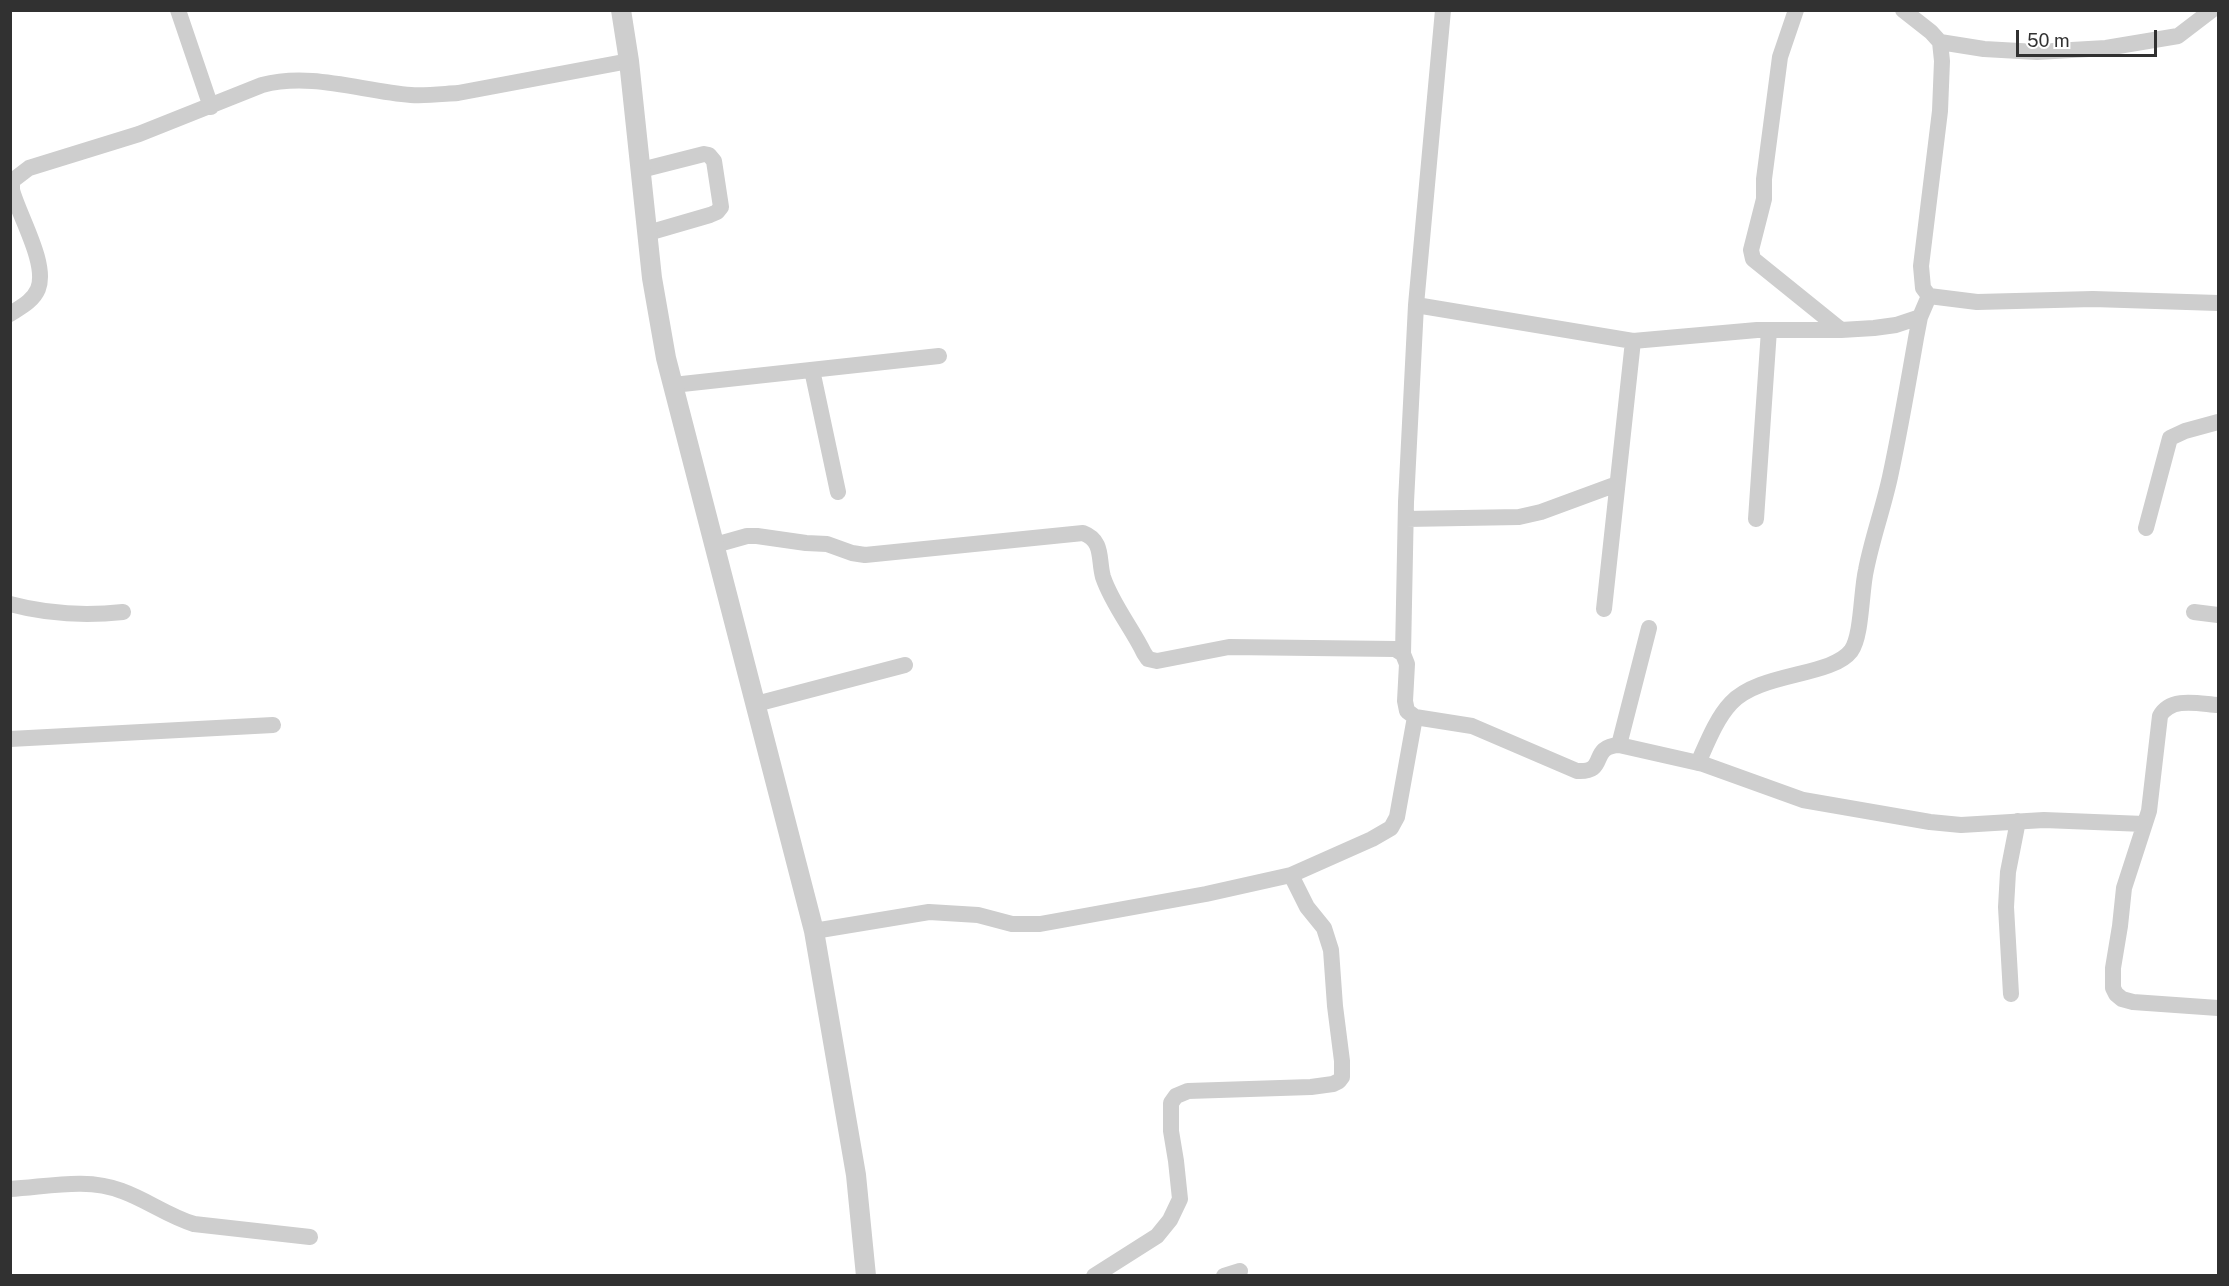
<!DOCTYPE html>
<html>
<head>
<meta charset="utf-8">
<style>
  body { margin:0 }
  #map { position:relative; width:2229px; height:1286px; overflow:hidden; background:#fff; font-family:"Public Sans",sans-serif }
  canvas { display:block }
  .frame { position:absolute; inset:0; border:12px solid #313131; pointer-events:none }
  .scale { position:absolute; left:2016px; top:30px; width:141px; height:27px; box-sizing:border-box; border:3px solid #313131; border-top:0; padding-left:8px; font-size:18px; line-height:21px; white-space:nowrap; color:#313131; -webkit-text-stroke:4px #fff; paint-order:stroke }
</style>
</head>
<body>
<div id="map">
<canvas width="2229" height="1286"></canvas>
<div class="frame"></div>
<div class="scale">50 m</div>
</div>
<script>
const ctx = document.querySelector('canvas').getContext('2d');
ctx.lineJoin = 'round';
function stroke(path, color, width, dash) {
  ctx.strokeStyle = color;
  ctx.lineWidth = width;
  ctx.lineCap = dash ? 'butt' : 'round';
  ctx.setLineDash(dash || []);
  ctx.stroke(path);
}
const minor = new Path2D(`
  M178 10 211 107
  M1796 10 1780 57 1764 179V199L1751 250 1753 259 1841 330
  M1903 10 1931 32 1940 42 1942 61 1940 111 1921 266 1923 288 1929 296 1977 302 2093 299 2218 303
  M1940 42 1984 49 2037 52 2106 48 2178 36 2212 10
  M641 170 704 154 709 155 714 161 721 207 717 212 710 215 648 233
  M1416 305 1633 341 1757 330H1841L1874 328 1896 325 1920 317
  M10 314C21 307 33 301 38 289 48 264 19 216 12 190V181L29 168 139 134 262 85C311 72 361 91 411 95 426 96 442 94 458 93L629 61
  M812 370 838 492
  M673 385 939 356
  M1406 519 1519 517 1541 512 1617 484
  M1756 519 1769 330
  M2146 528 2170 438 2185 431 2218 422
  M715 545 747 536H757L806 543 827 544 852 553 865 555 1083 533C1104 541 1098 559 1103 577 1112 604 1132 628 1144 653L1148 659 1157 661 1229 647 1395 649 1403 654 1407 664 1405 701 1407 711 1415 717 1472 726 1577 771C1609 773 1588 747 1619 745L1703 764 1803 800 1930 822 1961 825 2044 820 2144 824
  M10 604C47 614 85 616 123 612
  M1604 609 1633 341
  M2194 612 2218 615
  M1403 654 1406 502 1416 305 1443 10
  M756 704 905 665
  M2218 705C2200 704 2171 696 2160 716L2149 811 2124 888 2120 926 2113 968V988L2116 994 2122 999 2133 1002 2218 1008
  M10 739 273 725
  M1619 745 1649 628
  M1698 763C1707 743 1716 719 1731 703 1760 672 1831 677 1851 651 1862 636 1861 591 1866 570 1872 539 1883 509 1890 477 1900 431 1908 384 1916 338L1920 317 1929 296
  M814 931 929 912 978 915 1012 924H1040L1206 894 1291 875 1372 839 1391 828 1397 817 1415 717
  M2011 994 2006 907 2008 872 2018 821
  M10 1189C47 1187 87 1177 122 1191 147 1200 168 1216 194 1224L310 1237
  M1094 1276 1157 1236 1170 1220 1180 1199 1176 1161 1171 1131V1103L1176 1096 1188 1091 1311 1087 1333 1084 1339 1081 1342 1077V1061L1335 1006 1331 950 1324 928 1307 907 1291 875
  M1224 1276 1240 1271`);
const tertiary = new Path2D(`
  M621 10 629 61 652 278 666 358 814 931 856 1175 866 1276`);
stroke(minor, '#cecece', 16);
stroke(tertiary, '#cecece', 20);
</script>
</body>
</html>
